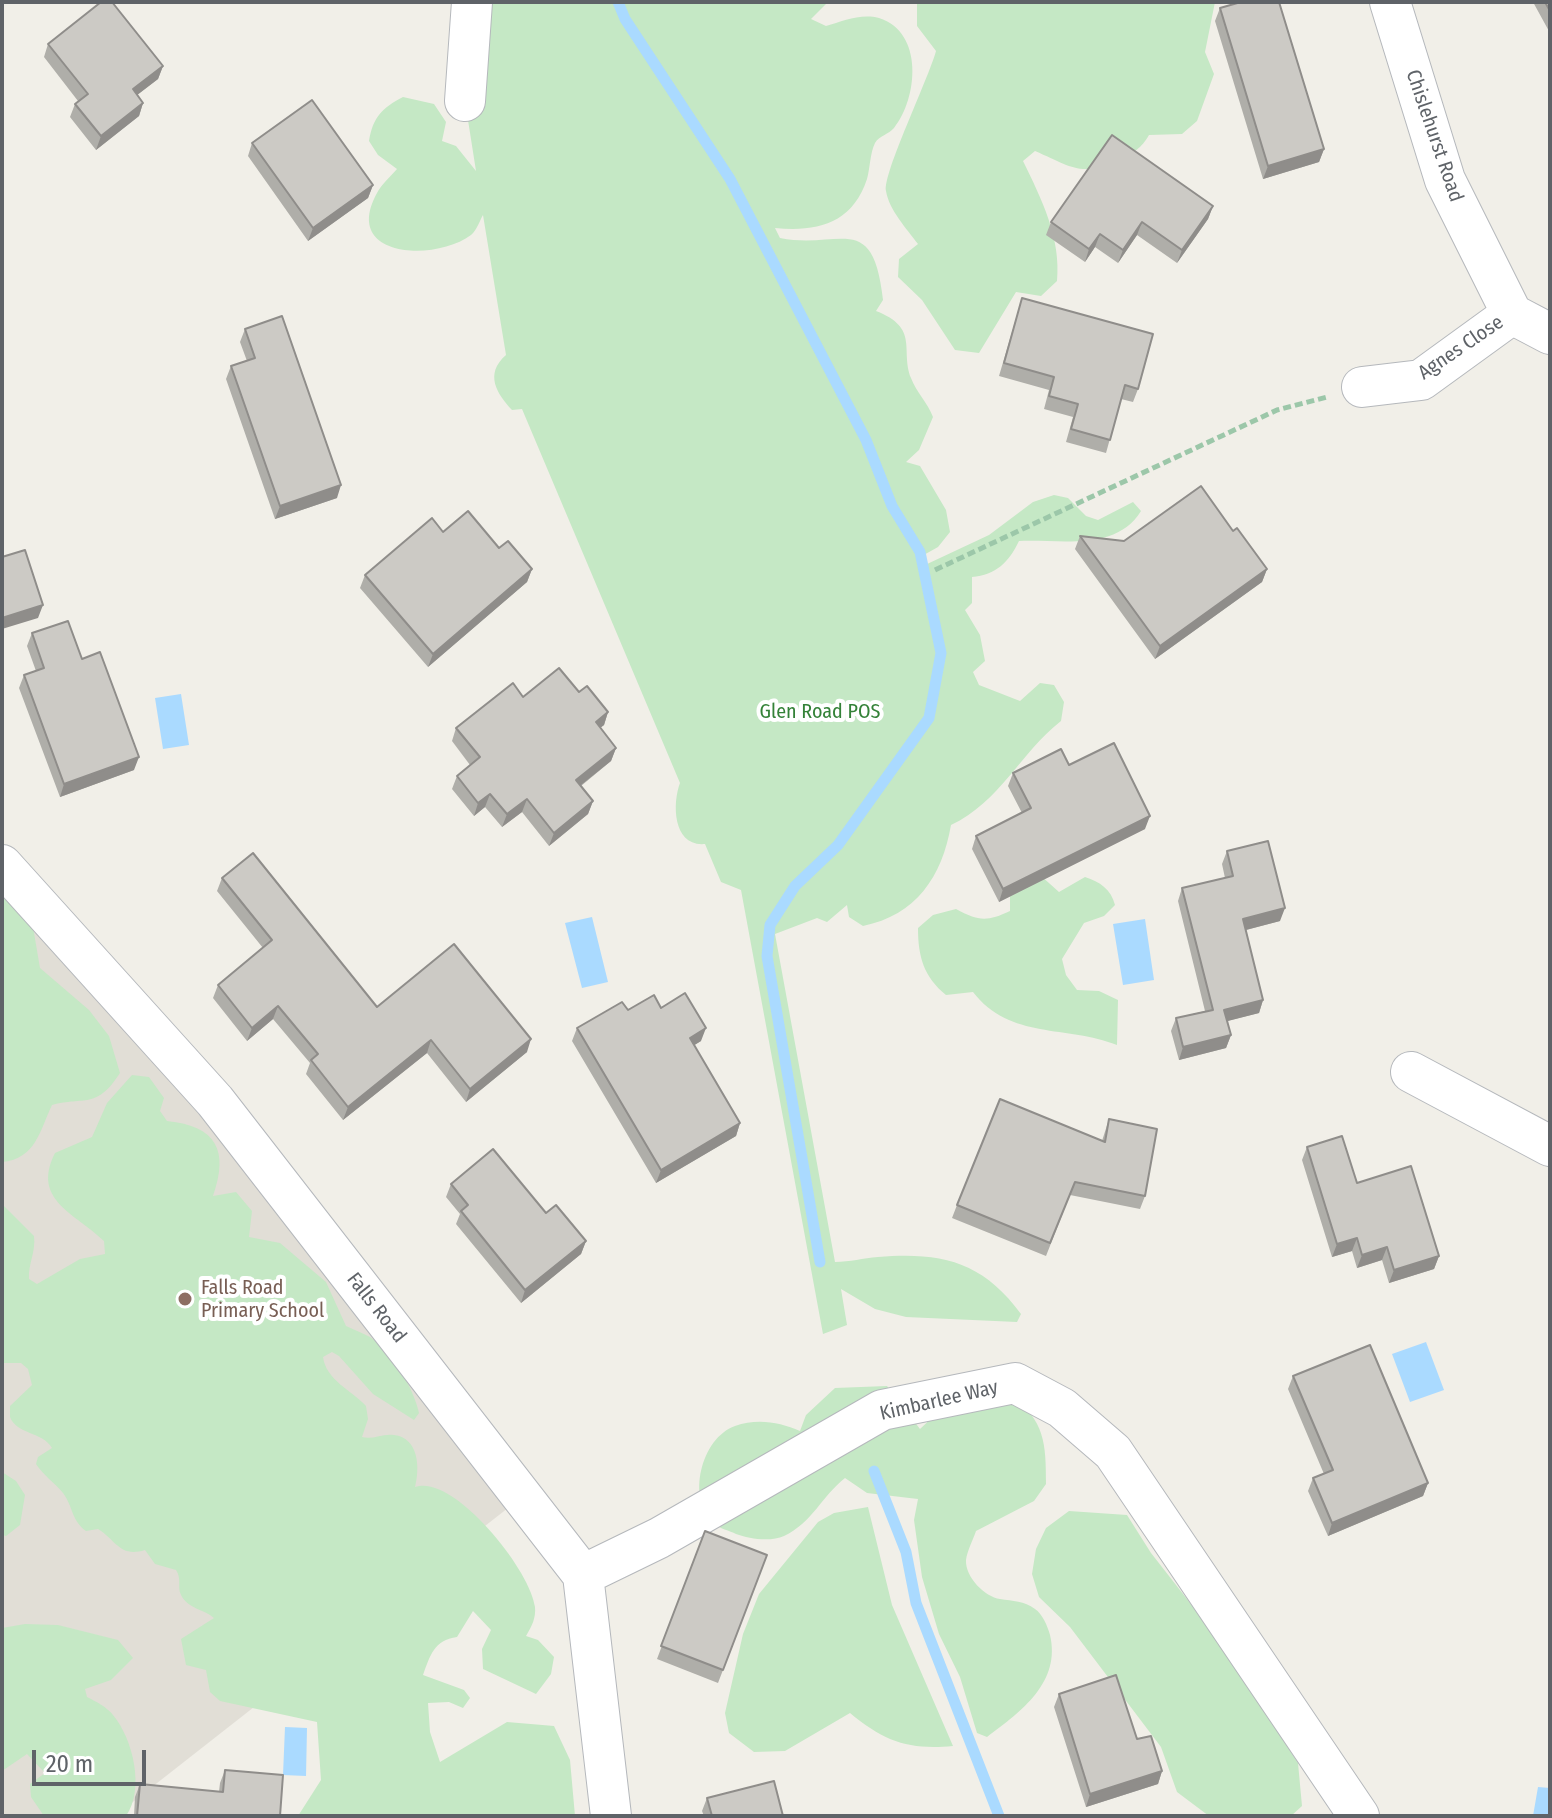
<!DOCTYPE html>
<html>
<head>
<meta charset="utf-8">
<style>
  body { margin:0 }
  #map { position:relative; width:1552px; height:1818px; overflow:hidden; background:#f1efe8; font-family:"Fira Sans Condensed",sans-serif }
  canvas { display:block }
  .frame { position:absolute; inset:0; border:4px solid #5f6368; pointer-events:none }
  .scale { position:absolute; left:32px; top:1750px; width:114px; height:36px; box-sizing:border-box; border:4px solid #5f6368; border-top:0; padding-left:10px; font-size:24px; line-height:28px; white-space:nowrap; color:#5f6368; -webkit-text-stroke:6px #fff; paint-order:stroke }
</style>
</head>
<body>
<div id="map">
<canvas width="1552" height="1818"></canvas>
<div class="frame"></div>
<div class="scale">20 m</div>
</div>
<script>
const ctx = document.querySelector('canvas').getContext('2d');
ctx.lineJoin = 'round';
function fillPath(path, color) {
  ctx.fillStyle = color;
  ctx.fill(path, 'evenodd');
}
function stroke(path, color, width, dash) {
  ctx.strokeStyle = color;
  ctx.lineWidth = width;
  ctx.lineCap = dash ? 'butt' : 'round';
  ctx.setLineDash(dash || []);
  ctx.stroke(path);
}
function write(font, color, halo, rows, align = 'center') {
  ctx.font = font + ' "Fira Sans Condensed",sans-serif';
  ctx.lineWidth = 8;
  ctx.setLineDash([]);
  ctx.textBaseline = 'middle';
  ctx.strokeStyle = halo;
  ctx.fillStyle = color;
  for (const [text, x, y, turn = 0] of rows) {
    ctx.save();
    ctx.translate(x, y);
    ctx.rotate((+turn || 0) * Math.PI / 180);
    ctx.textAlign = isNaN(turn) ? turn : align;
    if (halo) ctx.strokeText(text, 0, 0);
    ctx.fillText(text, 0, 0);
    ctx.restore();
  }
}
const education = new Path2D(`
  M2 865 522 1497 115 1816H2Z`);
const green = new Path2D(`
  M458 2H828L811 19 826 26C843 21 861 13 879 18 924 32 918 98 894 128 889 134 879 136 875 143 870 153 870 168 867 179 852 224 817 232 775 228L780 238C840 250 873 209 883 300L876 311C920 328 900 350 911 378 916 392 928 403 933 417L919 450 906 462 920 466 946 510 950 532 938 547 922 556 925 565 989 535 1033 502 1054 495 1068 498 1086 516 1098 520 1133 502 1141 511C1116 552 1060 539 1019 541 1009 562 996 575 972 577V603L965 610 980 635 985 661 973 672 979 685 1020 701 1040 683 1054 685 1064 702 1061 721C1020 753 1000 802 951 825 942 877 916 915 863 926L849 917 847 905 827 922 817 918 775 934 835 1262C850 1262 863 1258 878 1257 941 1252 982 1261 1021 1314L1017 1322 906 1317 875 1309 841 1289 847 1325 823 1334 741 890 721 882 705 844C673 847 672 804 680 783L522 409 512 410C497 394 484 374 506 355L483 215C480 220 477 230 471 235 435 262 341 258 377 193 381 185 390 177 397 169L378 155 369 141C373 117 382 108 403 97L434 104 446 122 442 141 456 146 476 171 465 101Z
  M917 2H1215L1205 52 1214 74 1197 121 1182 134 1149 135C1141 149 1134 152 1120 159 1081 178 1072 167 1035 151L1023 161C1042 200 1061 238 1057 281L1041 296 1016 292 979 353 955 350 922 300 898 277 899 259 918 244C907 229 889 210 886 191 883 173 928 80 936 51L917 26Z
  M1040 875 1059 892 1085 877C1100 882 1111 889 1115 905L1104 916 1084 923 1062 959 1066 975 1077 990 1099 991 1118 1000 1117 1045C1067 1025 1010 1040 973 992L946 995C924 977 918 957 918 928L933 915 956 909C978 921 987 922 1010 911V895Z
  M2 889 32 921 40 968 89 1010 109 1036 120 1073C96 1110 85 1096 52 1105 40 1130 36 1159 2 1162Z
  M132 1075 149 1077 164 1098 160 1111 167 1121C217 1126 229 1151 213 1196L236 1192 252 1211 249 1237 280 1243 326 1282 346 1326C354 1330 363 1333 370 1337 392 1351 414 1389 419 1413L414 1420 373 1394 339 1356 332 1352 323 1357C326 1380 351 1390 366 1406L368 1419 362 1437C373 1440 383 1433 394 1435 419 1438 420 1468 415 1487 453 1473 531 1570 535 1607 536 1618 532 1626 526 1636L538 1640 554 1657 551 1674 536 1694 483 1669 482 1649 491 1630 473 1611 457 1637C434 1640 430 1656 423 1675L464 1690 470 1698 463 1708 449 1702 428 1703 430 1732 440 1762 507 1722 554 1726 570 1760 575 1816H298L321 1780 317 1722 220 1701 210 1692 206 1670 186 1665 181 1639 214 1618C204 1609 188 1609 181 1595 177 1587 182 1579 176 1570L155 1564 145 1550C120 1558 116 1540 98 1529L86 1531C71 1520 73 1506 63 1493 54 1482 44 1476 36 1464L38 1457 52 1448C42 1431 17 1435 10 1417V1406L32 1385 28 1369 21 1363H2V1204L34 1236C36 1252 28 1264 29 1279L37 1284 80 1259 105 1254 104 1241C75 1213 31 1200 55 1153L92 1137 107 1103Z
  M887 1386 920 1429 936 1414 1011 1395C1045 1421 1046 1443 1046 1484L1034 1501 976 1531C973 1540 967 1551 966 1560 965 1577 985 1597 1000 1599 1013 1601 1024 1601 1035 1609 1042 1613 1048 1627 1050 1635 1061 1682 1022 1711 987 1737L977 1733 960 1677 939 1634 922 1577 914 1520 918 1499 867 1493 845 1478C822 1496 812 1523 784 1536 771 1542 749 1539 736 1534 730 1531 719 1528 714 1524 686 1499 701 1438 735 1426 757 1418 780 1422 800 1431L806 1415 835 1388Z
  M2 1472 16 1481 25 1495 20 1525 6 1536 2 1535Z
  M868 1507 892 1605 953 1746C909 1750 885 1742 850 1713L785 1751 754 1752 729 1733 725 1713 743 1634 759 1594 818 1522 834 1513Z
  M1069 1511 1127 1515 1151 1553 1219 1640 1298 1763 1302 1806 1291 1816H1209L1177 1792 1161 1747 1070 1627 1039 1597 1032 1574 1036 1549 1046 1528Z
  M25 1624 58 1625 118 1640 133 1658 111 1680 85 1689 87 1697C95 1701 107 1707 113 1715 133 1739 145 1789 126 1816H44L31 1797 30 1784 45 1773 27 1754 2 1771V1628Z`);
const water = new Path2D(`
  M181 694 189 745 163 749 155 698Z
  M592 917 608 982 582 988 565 923Z
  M1145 919 1154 980 1123 985 1113 924Z
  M1426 1342 1444 1390 1410 1402 1392 1354Z
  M285 1727 307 1728 306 1776 283 1775Z
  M1538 1787 1550 1788V1816H1533Z`);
const stream = new Path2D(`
  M618 2 625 19 730 179 866 440 892 506 920 552 941 653 929 718 838 845 795 886 770 925 767 956 820 1262
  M874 1471 906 1552 916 1603 999 1816`);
const path = new Path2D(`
  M935 570 1277 410 1327 397`);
const minor = new Path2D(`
  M1390 2 1445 180 1512 314 1550 334
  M465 101 472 2
  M1362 387 1421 380 1512 314
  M2 865 215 1101 583 1575 611 1816
  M1411 1072 1550 1146
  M583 1575 659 1538 882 1410 1015 1383 1062 1408 1113 1452 1359 1816`);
const wall = new Path2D(`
  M1533 2H1550V33Z
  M1220 8 1324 149 1319 162 1263 179 1215 21Z
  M48 44 163 66 158 79 137 95 143 103 139 116 96 150 70 117 75 104 78 101 44 57Z
  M252 143 373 185 368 198 308 241 248 156Z
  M1213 206 1208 219 1177 263 1137 235 1118 263 1095 247 1085 262 1046 235 1051 222Z
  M1022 298 1138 389 1133 402 1121 399 1106 453 1066 442 1073 417 1044 409 1049 390 999 376Z
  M245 329 337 498 275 519 226 379 231 366 247 361 240 342Z
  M1233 531 1267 569 1262 582 1155 659 1075 549 1080 536 1124 541Z
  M443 532 499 548 532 569 527 582 428 667 360 588 365 575Z
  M32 633 82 659 134 770 60 797 19 688 24 675 36 671 27 646Z
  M579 692 608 712 604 725 600 728 616 748 611 761 581 786 593 801 588 814 549 846 522 812 502 827 485 807 474 816 452 789 457 776 470 765 452 741 456 728 523 697Z
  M1069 765 1145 829 999 902 972 849 976 836 1022 813 1008 786 1013 773Z
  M1227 851 1280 921 1246 930 1263 1000 1259 1013 1227 1021 1231 1035 1226 1048 1179 1060 1171 1031 1176 1018 1205 1011 1178 901 1182 888 1225 878 1222 864Z
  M222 878 377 1007 527 1052 466 1102 427 1053 343 1120 306 1074 310 1063 273 1019 247 1041 213 998 218 985 263 948 217 891Z
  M661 1008 701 1041 694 1045 740 1123 736 1136 656 1183 572 1041 577 1028Z
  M1109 1119 1145 1196 1140 1209 1070 1195 1046 1256 952 1218 957 1205 1102 1141Z
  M1307 1147 1357 1183 1439 1256 1434 1269 1389 1283 1382 1260 1357 1268 1352 1251 1332 1257 1302 1160Z
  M451 1184 546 1213 586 1241 581 1254 521 1303 456 1224 460 1214 446 1197Z
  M1293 1376 1428 1483 1423 1496 1328 1536 1308 1491 1313 1478 1324 1474 1288 1389Z
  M705 1531 767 1555 718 1683 657 1659Z
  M1059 1694 1137 1739 1162 1771 1158 1784 1086 1807 1054 1707Z
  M225 1770 280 1816H134L135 1797 140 1784 219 1792 220 1783Z
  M707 1798 783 1816H704L702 1811Z`);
const shadedWall = new Path2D(`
  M163 66 158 79 128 102 133 89Z
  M143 103 139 116 96 150 101 136Z
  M1324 149 1319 162 1263 179 1268 166Z
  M373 185 368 198 308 241 313 228Z
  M1213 206 1208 219 1177 263 1182 250Z
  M1142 222 1137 235 1118 263 1123 250Z
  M1100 234 1095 247 1085 262 1089 249Z
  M341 485 337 498 275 519 280 506Z
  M532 569 527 582 428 667 433 654Z
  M1267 569 1262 582 1155 659 1160 646Z
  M43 605 38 618 2 629V618Z
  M608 712 604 725 591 735 596 722Z
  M616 748 611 761 571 793 576 780Z
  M139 757 134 770 60 797 64 784Z
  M490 794 485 807 474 816 478 803Z
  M527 799 522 812 502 827 507 814Z
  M593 801 588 814 549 846 554 833Z
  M1150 816 1145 829 999 902 1003 889Z
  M1285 908 1280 921 1238 932 1243 919Z
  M1263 1000 1259 1013 1220 1023 1224 1010Z
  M278 1006 273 1019 247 1041 252 1028Z
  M706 1028 701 1041 685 1051 690 1038Z
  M1231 1035 1226 1048 1179 1060 1183 1047Z
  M531 1039 527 1052 466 1102 470 1089Z
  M431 1040 427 1053 343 1120 348 1107Z
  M740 1123 736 1136 656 1183 661 1170Z
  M1357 1238 1352 1251 1332 1257 1337 1244Z
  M586 1241 581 1254 521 1303 525 1290Z
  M1387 1247 1382 1260 1357 1268 1362 1255Z
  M1439 1256 1434 1269 1389 1283 1394 1270Z
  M1428 1483 1423 1496 1328 1536 1332 1523Z
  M1162 1771 1158 1784 1086 1807 1090 1794Z`);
const building = new Path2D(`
  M101 2H112L163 66 133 89 143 103 101 136 75 104 88 94 48 44Z
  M1241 2H1279L1324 149 1268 166 1220 8Z
  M1545 2H1550V11Z
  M312 100 373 185 313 228 252 143Z
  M1112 135 1213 206 1182 250 1142 222 1123 250 1100 234 1089 249 1051 222Z
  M1022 298 1153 334 1138 389 1125 385 1110 440 1071 429 1078 404 1049 396 1054 377 1004 363Z
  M282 316 341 485 280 506 231 366 255 358 245 329Z
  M1201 486 1233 531 1237 528 1267 569 1160 646 1080 536 1124 541Z
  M468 511 499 548 508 541 532 569 433 654 365 575 432 518 443 532Z
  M25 550 43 605 2 618V557Z
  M68 621 82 659 100 652 139 757 64 784 24 675 44 668 32 633Z
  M559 668 579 692 587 686 608 712 596 722 616 748 576 780 593 801 554 833 527 799 507 814 490 794 478 803 457 776 480 757 456 728 513 683 523 697Z
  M1114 743 1150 816 1003 889 976 836 1031 808 1013 773 1061 749 1069 765Z
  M1268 841 1285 908 1243 919 1263 1000 1224 1010 1231 1035 1183 1047 1176 1018 1213 1010 1182 888 1233 876 1227 851Z
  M253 853 377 1007 454 944 531 1039 470 1089 431 1040 348 1107 311 1060 318 1054 278 1006 252 1028 218 985 272 940 222 878Z
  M685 993 706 1028 690 1038 740 1123 661 1170 577 1028 622 1002 628 1010 654 995 661 1008Z
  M1000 1099 1105 1142 1109 1119 1157 1129 1145 1196 1075 1182 1050 1243 957 1205Z
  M1342 1136 1357 1183 1411 1166 1439 1256 1394 1270 1387 1247 1362 1255 1357 1238 1337 1244 1307 1147Z
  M493 1149 546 1213 556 1205 586 1241 525 1290 461 1211 468 1205 451 1184Z
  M1370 1345 1428 1483 1332 1523 1313 1478 1333 1470 1293 1376Z
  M705 1531 767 1555 723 1670 661 1646Z
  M1116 1675 1137 1739 1151 1736 1162 1771 1090 1794 1059 1694Z
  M225 1770 283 1775 280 1816H137L140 1784 223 1792Z
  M774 1781 783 1816H712L707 1798Z`);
const markers = [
  [185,1299,8,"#8d6e63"]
];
const streetNames = [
  ["Chislehurst Road",1434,136,71],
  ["Agnes Close",1461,348,-34],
  ["Falls Road",376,1308,52],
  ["Kimbarlee Way",939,1401,-13]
];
const parkNames = [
  ["Glen Road POS",820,712]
];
const educationNames = [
  ["Falls Road",201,1288],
  ["Primary School",201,1311]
];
fillPath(education, '#e1ded6');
fillPath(green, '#c5e8c5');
fillPath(water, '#aadaff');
stroke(stream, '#aadaff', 11);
stroke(minor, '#b5b8bc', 42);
stroke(path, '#9cc7a9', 5, [8, 4]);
stroke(minor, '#fff', 40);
fillPath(wall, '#afaea9');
fillPath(shadedWall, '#8f8d8a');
fillPath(building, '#cccac5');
stroke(building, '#8f8d8a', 2);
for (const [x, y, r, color] of markers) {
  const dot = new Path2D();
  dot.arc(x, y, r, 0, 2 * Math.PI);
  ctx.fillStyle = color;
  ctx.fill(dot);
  stroke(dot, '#fff', 3);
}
write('20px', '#5f6368', '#fff', streetNames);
write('20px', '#348238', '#fff', parkNames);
write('20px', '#785e54', '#fff', educationNames, 'left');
</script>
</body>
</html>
